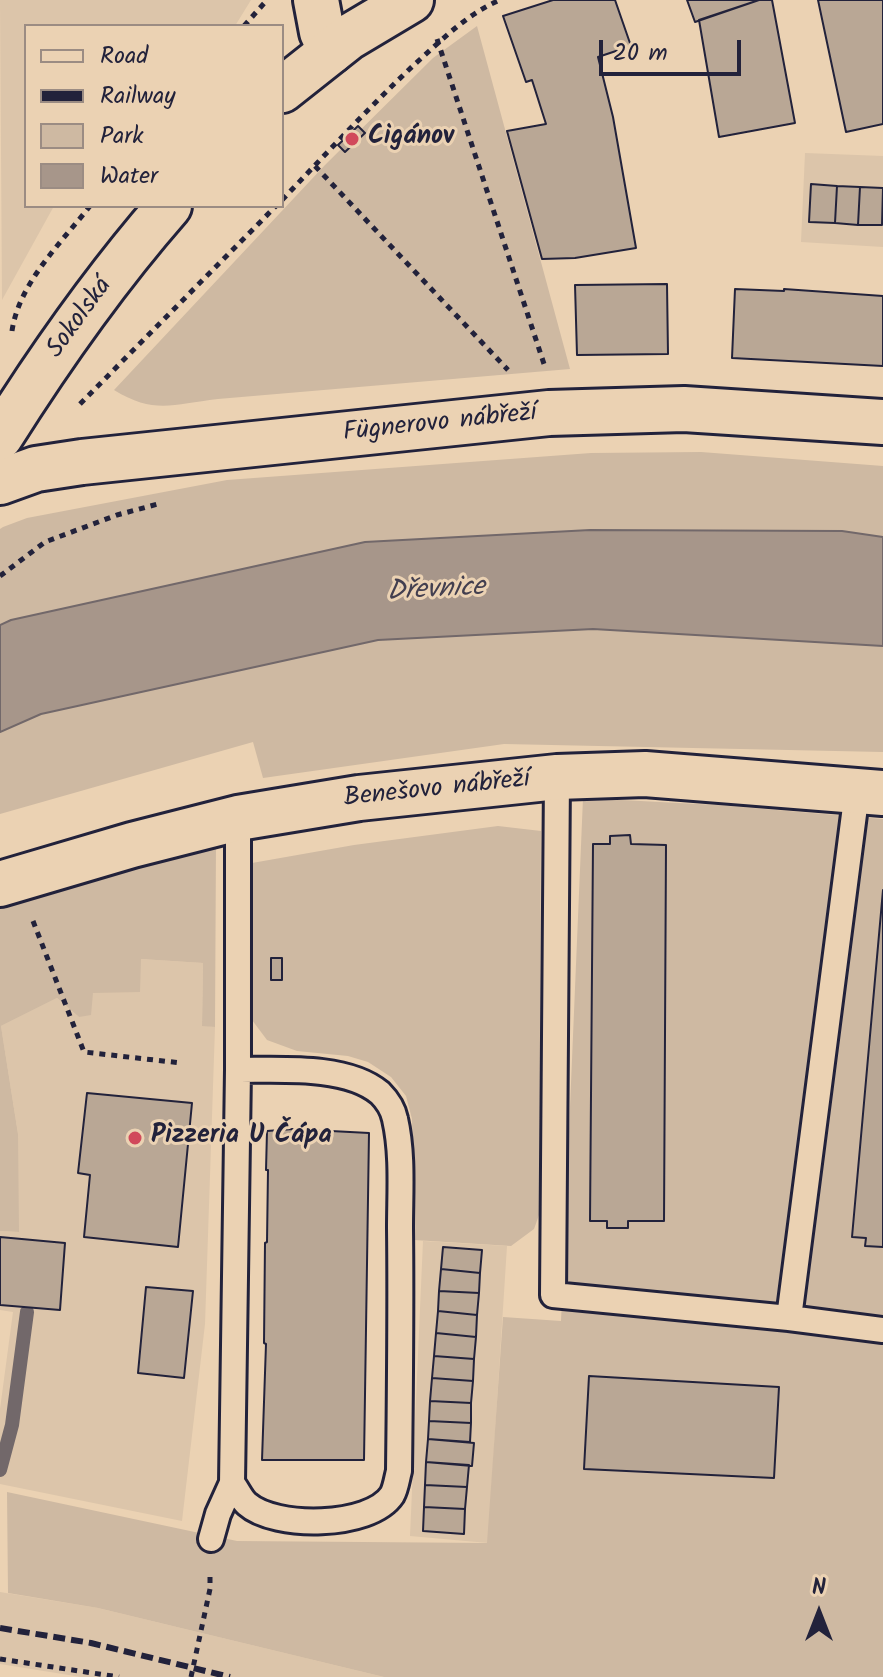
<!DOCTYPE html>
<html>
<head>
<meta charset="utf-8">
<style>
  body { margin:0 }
  #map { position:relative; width:883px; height:1677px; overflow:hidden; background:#ebd2b3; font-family:Kalam,sans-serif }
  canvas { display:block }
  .legend { position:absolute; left:24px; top:24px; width:260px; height:184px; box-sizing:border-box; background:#ebd2b3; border:2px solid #9b8c83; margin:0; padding:10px 14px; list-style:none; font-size:24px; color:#22223b }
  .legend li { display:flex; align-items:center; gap:16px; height:40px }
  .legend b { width:40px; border:2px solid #9b8c83 }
  .north { position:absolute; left:779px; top:1573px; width:80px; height:80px; -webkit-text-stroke:6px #ebd2b3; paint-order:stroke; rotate:0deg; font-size:22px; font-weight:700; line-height:32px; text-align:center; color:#22223b }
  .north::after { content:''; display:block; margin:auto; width:28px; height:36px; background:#22223b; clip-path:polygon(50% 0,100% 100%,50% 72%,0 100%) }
  .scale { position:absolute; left:599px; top:40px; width:142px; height:36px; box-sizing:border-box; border:4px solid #22223b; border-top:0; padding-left:10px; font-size:24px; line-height:28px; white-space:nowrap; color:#22223b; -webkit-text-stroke:6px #ebd2b3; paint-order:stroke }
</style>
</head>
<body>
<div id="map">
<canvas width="883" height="1677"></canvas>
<ul class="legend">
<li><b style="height:10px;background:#ebd2b3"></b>Road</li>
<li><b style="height:10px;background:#22223b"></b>Railway</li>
<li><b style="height:22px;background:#ceb9a2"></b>Park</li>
<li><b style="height:22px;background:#a7968a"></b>Water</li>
</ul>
<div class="north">N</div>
<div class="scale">20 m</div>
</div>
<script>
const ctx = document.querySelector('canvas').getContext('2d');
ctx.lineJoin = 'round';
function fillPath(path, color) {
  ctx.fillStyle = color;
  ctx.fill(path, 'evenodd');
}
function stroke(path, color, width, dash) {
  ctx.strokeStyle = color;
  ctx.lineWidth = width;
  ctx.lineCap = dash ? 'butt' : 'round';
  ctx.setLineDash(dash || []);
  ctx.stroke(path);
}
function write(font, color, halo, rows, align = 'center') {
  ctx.font = font + ' Kalam,sans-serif';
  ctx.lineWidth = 6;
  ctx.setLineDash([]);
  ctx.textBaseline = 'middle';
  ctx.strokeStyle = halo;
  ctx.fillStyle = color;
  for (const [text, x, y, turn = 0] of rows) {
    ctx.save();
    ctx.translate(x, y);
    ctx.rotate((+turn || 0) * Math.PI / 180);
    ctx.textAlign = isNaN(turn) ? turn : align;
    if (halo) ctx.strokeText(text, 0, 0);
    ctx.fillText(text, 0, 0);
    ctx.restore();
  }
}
const built = new Path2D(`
  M0 0H251L235 26H26V206H54L2 300Z
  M805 153 883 156V247L801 242Z
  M141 959 203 963 202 1025 215 1027 205 1324 182 1521 0 1484V1409L13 1312 0 1310V1231L18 1232V1134L1 1026 57 998 79 1017 93 993Z
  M423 1241 507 1246 488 1543 410 1536Z
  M0 1592 98 1608 384 1677H81L0 1664Z`);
const green = new Path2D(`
  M477 26 570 369 218 399C173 404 155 415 114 390L325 165 433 58Z
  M701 452 883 466V752L504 744 263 778 253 742 0 814V529L3 527 27 518 227 480 591 453Z
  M583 798 717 805 883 819V1677H384L98 1608 8 1593 7 1492 237 1541 487 1543 503 1317 561 1321Z
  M498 826 541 831 539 1215 534 1229 511 1246 414 1240 412 1119 406 1096 391 1077 368 1062 348 1056 297 1051 267 1040 252 1020V863L354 845Z
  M216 842 215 1027 202 1026 203 963 141 959 140 992 93 993 91 1015 79 1017 57 998 1 1026 18 1134 19 1232 0 1231V900Z`);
const water = new Path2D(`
  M590 530 842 531 883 537V646L593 629 378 640 41 714 0 732V625L11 620 365 542Z`);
const stream = new Path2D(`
  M0 1470 12 1425 27 1312`);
const building = new Path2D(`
  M553 0H615L631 46 598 57 613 117 636 248 575 258 542 259 507 131 546 124 532 80 526 82 503 16Z
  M687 0H759L695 22Z
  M759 0H772L795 123 719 137 699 20Z
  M818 0H883V124L846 132Z
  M358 126 365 133 345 152 338 145Z
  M811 184 837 186 835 223 809 222Z
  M837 186 860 187 858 225 835 223Z
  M860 187 883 188 882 225H858Z
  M667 284 668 354 577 355 575 285Z
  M735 289 784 291V289L883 296V366L732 358Z
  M630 835 631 844 666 845 664 1221H628V1228H607V1221H590L593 844H610V836Z
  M883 890V1247L865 1246 866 1238 852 1237Z
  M271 958H282V980H271Z
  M87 1093 192 1103 178 1247 84 1237 90 1175 78 1173Z
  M293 1129 369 1133 364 1460H262L266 1344 264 1343 265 1243 267 1242 268 1170H266L267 1131Z
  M0 1237 65 1243 60 1310 0 1305Z
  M443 1247 482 1250 480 1273 441 1269Z
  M441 1269 480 1273 479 1293 439 1291Z
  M146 1287 193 1291 184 1378 138 1373Z
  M439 1291 479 1293 477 1315 438 1311Z
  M438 1311 477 1315 476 1337 436 1333Z
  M436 1333 476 1337 474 1359 434 1356Z
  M434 1356 474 1359 473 1381 432 1378Z
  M589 1376 779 1387 774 1478 584 1469Z
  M432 1378 473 1381 471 1403 430 1401Z
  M430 1401 471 1403V1423L429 1421Z
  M429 1421 471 1423 470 1442 428 1439Z
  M428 1439 474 1443 472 1466 426 1462Z
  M426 1462 469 1465 467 1487 425 1485Z
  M425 1485 467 1487 465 1509 424 1507Z
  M424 1507 465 1509 464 1534 423 1531Z`);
const path = new Path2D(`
  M244 26 267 0
  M437 39 545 367
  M315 166 508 370
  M282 200C326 154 369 107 416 63 443 39 467 14 500 0
  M12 331C19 283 61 243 90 206
  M80 404 276 206
  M0 576 45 542 117 515 158 504
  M33 921 84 1052 181 1063
  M0 1659 119 1677
  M191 1677 210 1589V1572`);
const lane = new Path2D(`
  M557 777 553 1295 789 1318 883 1330
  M789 1318 857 791
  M232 1483C237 1489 241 1499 247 1504 275 1529 370 1528 392 1495 396 1488 397 1478 399 1471 400 1390 401 1309 400 1228 400 1192 403 1154 395 1119 393 1109 387 1100 380 1093 347 1065 280 1070 238 1070
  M211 1539 218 1514 232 1483 238 1070V818`);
const street = new Path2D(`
  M316 0 322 32 331 51
  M0 482 36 469 82 462 549 413 684 409 883 422
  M0 884 132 845 238 818 359 798 557 777 645 774 883 793`);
const primary = new Path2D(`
  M282 90 349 37 411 0
  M0 437C51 356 106 278 169 206`);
const rail = new Path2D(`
  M0 1628 91 1643 230 1677`);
const markers = [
  [352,139,8,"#d1495b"],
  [135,1138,8,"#d1495b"]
];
const poiNames = [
  ["Cigánov",368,139],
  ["Pizzeria U Čápa",151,1138]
];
const streetNames = [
  ["Sokolská",81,319,-54],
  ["Fügnerovo nábřeží",440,425,-6],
  ["Benešovo nábřeží",437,791,-6]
];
const waterNames = [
  ["Dřevnice",436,592,-3]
];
fillPath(built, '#dcc5aa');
fillPath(green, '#ceb9a2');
fillPath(water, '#a7968a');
stroke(water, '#72686a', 2);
stroke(stream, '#72686a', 14);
fillPath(building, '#b9a795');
stroke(building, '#22223b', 2);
stroke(lane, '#22223b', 30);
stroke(street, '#22223b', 50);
stroke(primary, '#22223b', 50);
stroke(path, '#22223b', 5, [6, 6]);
stroke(lane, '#ebd2b3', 24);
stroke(street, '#ebd2b3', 44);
stroke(primary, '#ebd2b3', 44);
stroke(rail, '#22223b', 6, [12, 6]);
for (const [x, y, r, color] of markers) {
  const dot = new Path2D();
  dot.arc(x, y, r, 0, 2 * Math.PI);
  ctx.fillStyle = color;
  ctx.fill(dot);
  stroke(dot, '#ebd2b3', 3);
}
write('bold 26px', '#22223b', '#ebd2b3', poiNames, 'left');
write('26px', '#22223b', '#ebd2b3', streetNames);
write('italic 28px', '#433f4f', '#ebd2b3', waterNames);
</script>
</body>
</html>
